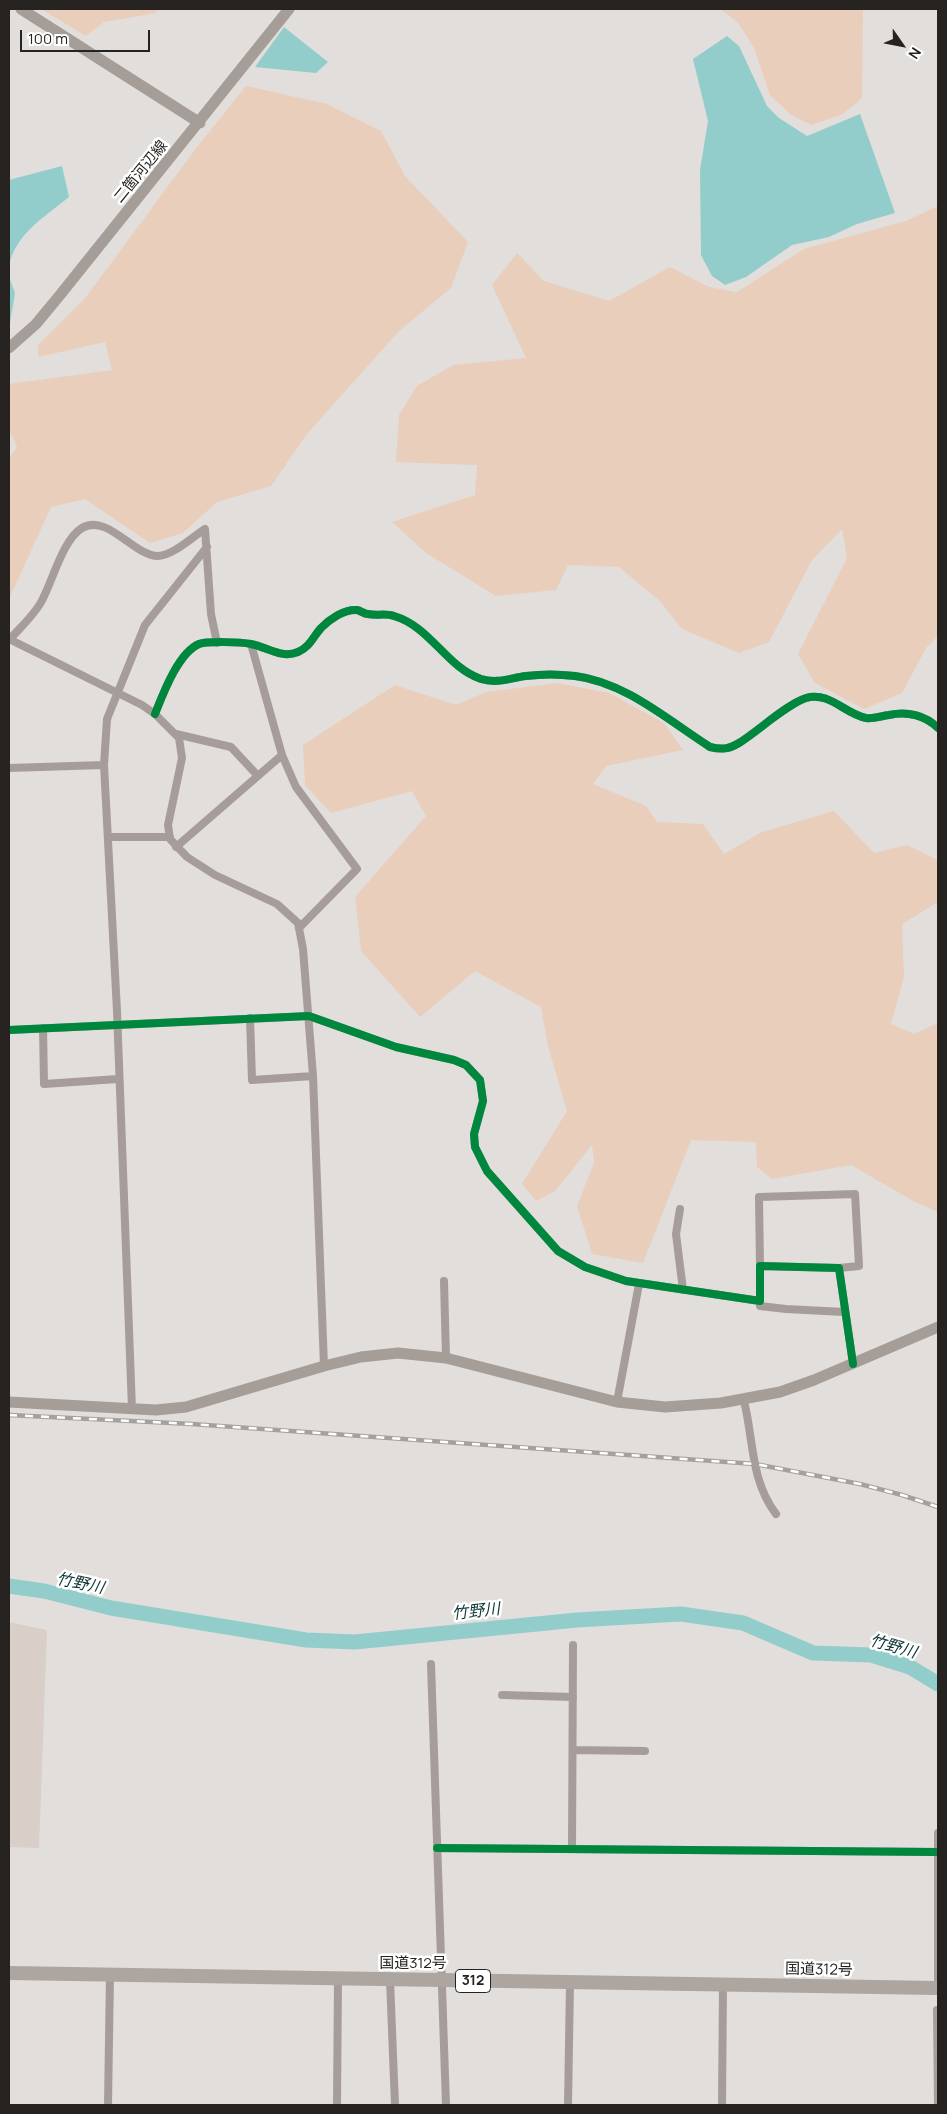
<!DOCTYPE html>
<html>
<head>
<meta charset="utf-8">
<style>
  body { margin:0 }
  #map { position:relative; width:947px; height:2114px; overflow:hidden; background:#e2dedb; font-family:Manrope,sans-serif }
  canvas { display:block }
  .frame { position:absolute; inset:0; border:10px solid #252220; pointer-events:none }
  .north { position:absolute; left:877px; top:20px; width:50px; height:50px; -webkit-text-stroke:4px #fff; paint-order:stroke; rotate:123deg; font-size:14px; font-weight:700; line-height:20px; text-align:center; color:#252220 }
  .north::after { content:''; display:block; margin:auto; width:18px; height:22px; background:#252220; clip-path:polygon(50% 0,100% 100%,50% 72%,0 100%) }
  .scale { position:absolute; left:20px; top:30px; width:130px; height:22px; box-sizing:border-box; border:2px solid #252220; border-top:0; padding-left:6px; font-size:15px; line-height:18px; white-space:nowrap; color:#252220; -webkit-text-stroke:4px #fff; paint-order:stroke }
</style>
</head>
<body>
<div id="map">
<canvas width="947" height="2114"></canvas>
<div class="frame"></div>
<div class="north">N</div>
<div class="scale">100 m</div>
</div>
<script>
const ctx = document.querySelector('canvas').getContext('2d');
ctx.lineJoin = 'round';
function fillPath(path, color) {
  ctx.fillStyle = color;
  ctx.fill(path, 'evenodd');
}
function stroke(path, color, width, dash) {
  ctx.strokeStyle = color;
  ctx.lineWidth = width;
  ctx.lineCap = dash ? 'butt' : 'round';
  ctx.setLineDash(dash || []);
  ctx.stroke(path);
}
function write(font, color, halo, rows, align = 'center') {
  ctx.font = font + ' Manrope,"Noto Sans JP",sans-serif';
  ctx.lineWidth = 5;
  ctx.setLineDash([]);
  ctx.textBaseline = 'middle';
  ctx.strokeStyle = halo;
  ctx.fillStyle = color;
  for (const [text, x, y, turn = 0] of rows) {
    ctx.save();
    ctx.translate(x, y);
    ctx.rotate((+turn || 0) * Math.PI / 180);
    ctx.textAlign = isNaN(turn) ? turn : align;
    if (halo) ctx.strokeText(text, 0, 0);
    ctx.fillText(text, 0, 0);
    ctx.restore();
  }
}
const built = new Path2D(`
  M9 1622 47 1630 39 1848 9 1847Z`);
const green = new Path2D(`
  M41 9H157L156 13 104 22 86 36Z
  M721 9H863L862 98 843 114 811 125 791 115 770 95 754 48 739 24Z
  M246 86 327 104 381 131 405 176 468 242 451 288 399 331 307 434 271 486 217 502 183 533 150 543 85 499 51 507 9 599V458L17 447 9 429V384L112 370 105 342 38 357V345L86 297 194 151Z
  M938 206V636L926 648 902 693 864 709 815 683 798 654 847 558 842 529 812 560 769 642 739 653 682 629 660 601 619 567 568 565 556 590 496 596 426 553 392 522 475 495 477 465 396 462 399 415 417 386 453 365 526 358 492 285 517 253 544 281 609 301 670 267 709 287 737 292 804 249 906 221Z
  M557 683 609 693 664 723 683 750 606 766 593 784 646 806 657 822 703 824 724 854 762 832 834 811 874 853 907 845 937 860 938 902 902 924 904 977 891 1024 914 1034 938 1023V1212L915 1202 851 1165 772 1179 757 1167 756 1142 691 1140 643 1263 592 1254 577 1206 594 1163 592 1145 555 1191 536 1201 522 1184 567 1111 548 1046 541 1007 475 971 420 1017 361 951 355 897 426 816 412 791 331 813 305 785 303 745 395 685 456 705 486 692Z`);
const water = new Path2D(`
  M284 27 328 62 316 73 255 67Z
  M727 36 739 46 767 106 779 118 807 136 860 114 895 213 857 224 829 237 792 245 746 277 725 285 712 276 701 255 700 170 708 121 693 59Z
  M62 166 69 197C46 216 15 234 9 266V180Z
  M9 277 15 293 9 329Z`);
const river = new Path2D(`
  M9 1586 44 1591 111 1608 306 1640 355 1642 577 1620 681 1614 743 1623 813 1653 871 1655 910 1667 938 1684`);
const street = new Path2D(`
  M9 639 142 705 155 714 179 738 182 758 168 825 170 839 187 857 215 875 277 904 298 923 303 949 313 1076 324 1366
  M10 639C20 628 32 617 40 604 52 584 62 540 82 528 107 513 134 556 158 556 174 555 192 537 205 529L211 614 217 643
  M251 644 282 755 296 787 357 869 299 928
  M155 714C163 694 178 653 199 644 207 641 241 642 251 644 267 647 281 659 298 652 310 647 313 637 321 628 330 619 344 609 357 610 361 611 364 614 368 614 376 616 386 613 394 616 431 627 446 667 481 679 497 684 510 678 526 676 541 674 559 674 575 676 625 682 669 721 710 747 722 750 729 749 739 743 757 732 787 704 806 698 829 691 845 714 866 718 874 719 881 716 889 715 907 711 925 715 938 728
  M176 734 231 747 258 776
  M9 768 104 765
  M108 837H170
  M176 847 282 755
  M250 1018 252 1080 313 1076
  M43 1028 44 1084 118 1079
  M9 1030 309 1016 396 1047 454 1060 466 1065 480 1080 483 1101 474 1134 475 1147 487 1171 558 1251 585 1267 626 1281 760 1301V1266L839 1268 853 1364
  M680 1209 676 1234 683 1290
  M760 1266 759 1197 855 1194 859 1266 839 1268
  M444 1281 446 1358
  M760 1301V1306L786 1309 844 1312
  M744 1401C754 1441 750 1479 776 1514
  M617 1402 639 1284
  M132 1409 117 1011 104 765 107 719 145 625 207 547
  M431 1664 446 2105
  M502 1695 573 1697
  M573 1750 645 1751
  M437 1848 938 1852
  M572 1849 573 1645
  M390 1980 395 2105
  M938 1988V1833
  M937 2010 938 2105
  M108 2105 110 1975
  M337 2105 338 1979
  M568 2105 570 1983
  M722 2105 723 1985`);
const secondary = new Path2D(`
  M21 9 200 123
  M9 348 36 324 60 295 289 9
  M9 1402 156 1410 186 1407 324 1366 361 1357 398 1353 446 1358 617 1402 665 1407 721 1403 780 1392 814 1380 938 1327`);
const highway = new Path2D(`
  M9 1973 938 1988`);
const rail = new Path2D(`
  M9 1415 192 1424 755 1464 860 1484 902 1495 938 1507`);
const cycleway = new Path2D(`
  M155 714C163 694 178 653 199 644 207 641 241 642 251 644 267 647 281 659 298 652 310 647 313 637 321 628 330 619 344 609 357 610 361 611 364 614 368 614 376 616 386 613 394 616 431 627 446 667 481 679 497 684 510 678 526 676 541 674 559 674 575 676 625 682 669 721 710 747 722 750 729 749 739 743 757 732 787 704 806 698 829 691 845 714 866 718 874 719 881 716 889 715 907 711 925 715 938 728
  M9 1030 309 1016 396 1047 454 1060 466 1065 480 1080 483 1101 474 1134 475 1147 487 1171 558 1251 585 1267 626 1281 760 1301V1266L839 1268 853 1364
  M437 1848 938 1852`);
const shields = [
  [473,1981,35]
];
const shieldNames = [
  ["312",473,1981]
];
const streetNames = [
  ["二箇河辺線",141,172,-51],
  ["国道312号",413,1964],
  ["国道312号",819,1970,1]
];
const waterNames = [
  ["竹野川",80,1584,12],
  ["竹野川",476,1612,-6],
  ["竹野川",893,1647,16]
];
fillPath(built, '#d9cfc8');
fillPath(green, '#e9cebb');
fillPath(water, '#92cdcb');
stroke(river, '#92cdcb', 15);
stroke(street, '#a69d9a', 8);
stroke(secondary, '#a59d98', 11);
stroke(highway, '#aca5a0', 14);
stroke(rail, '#a6a09c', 4.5);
stroke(rail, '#fff', 2.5, [8]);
stroke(cycleway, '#00873e', 8);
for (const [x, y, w] of shields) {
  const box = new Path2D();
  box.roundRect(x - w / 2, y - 11.5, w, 23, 4);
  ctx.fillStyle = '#fff';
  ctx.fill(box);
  stroke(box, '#252220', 1);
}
write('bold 14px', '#252220', null, shieldNames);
write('15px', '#252220', '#fff', streetNames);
write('italic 16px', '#0c3736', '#fff', waterNames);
</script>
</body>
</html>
